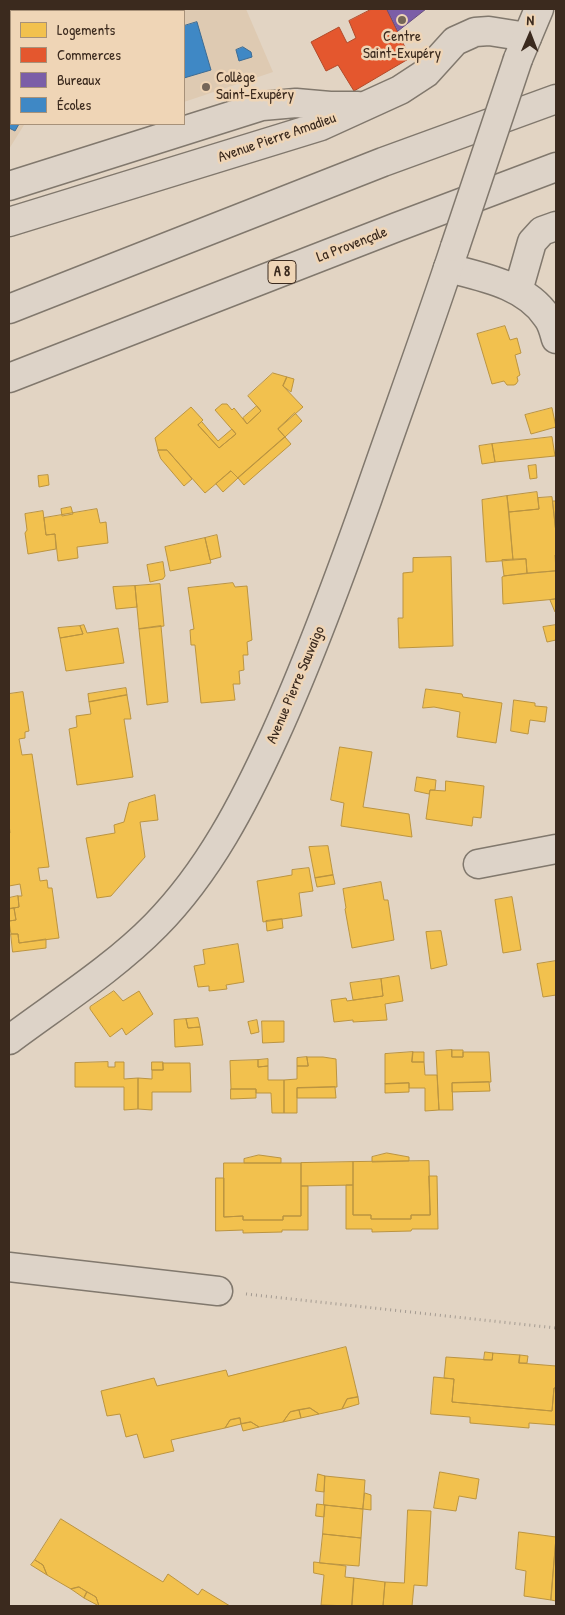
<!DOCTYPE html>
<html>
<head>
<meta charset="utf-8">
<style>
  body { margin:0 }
  #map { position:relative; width:565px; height:1615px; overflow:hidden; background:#e2d4c3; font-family:"Patrick Hand",sans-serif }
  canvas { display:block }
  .frame { position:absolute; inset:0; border:10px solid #3b2a1e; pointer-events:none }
  .legend { position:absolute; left:10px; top:10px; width:175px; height:115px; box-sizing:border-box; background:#efd5b6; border:1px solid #a79179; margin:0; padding:6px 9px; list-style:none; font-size:15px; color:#3b2a1e }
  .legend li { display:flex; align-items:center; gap:10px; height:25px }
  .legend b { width:25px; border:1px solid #a79179 }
  .north { position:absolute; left:505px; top:10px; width:50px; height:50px; -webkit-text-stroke:4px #efd5b6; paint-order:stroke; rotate:1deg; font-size:14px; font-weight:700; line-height:20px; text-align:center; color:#3b2a1e }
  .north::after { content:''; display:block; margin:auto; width:18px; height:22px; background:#3b2a1e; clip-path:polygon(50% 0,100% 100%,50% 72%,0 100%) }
</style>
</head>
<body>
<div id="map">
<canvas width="565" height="1615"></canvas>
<div class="frame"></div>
<ul class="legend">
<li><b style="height:14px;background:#f2c14e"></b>Logements</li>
<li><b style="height:14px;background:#e4572e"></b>Commerces</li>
<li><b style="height:14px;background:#7b5ea7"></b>Bureaux</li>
<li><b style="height:14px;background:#3f88c5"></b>Écoles</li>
</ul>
<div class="north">N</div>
</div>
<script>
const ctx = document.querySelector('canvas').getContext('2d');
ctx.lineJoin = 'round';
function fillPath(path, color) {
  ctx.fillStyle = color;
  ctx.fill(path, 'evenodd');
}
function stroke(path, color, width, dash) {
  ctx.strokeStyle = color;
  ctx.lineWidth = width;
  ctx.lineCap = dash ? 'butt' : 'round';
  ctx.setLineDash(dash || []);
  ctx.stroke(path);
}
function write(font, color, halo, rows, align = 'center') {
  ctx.font = font + ' "Patrick Hand",sans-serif';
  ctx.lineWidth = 5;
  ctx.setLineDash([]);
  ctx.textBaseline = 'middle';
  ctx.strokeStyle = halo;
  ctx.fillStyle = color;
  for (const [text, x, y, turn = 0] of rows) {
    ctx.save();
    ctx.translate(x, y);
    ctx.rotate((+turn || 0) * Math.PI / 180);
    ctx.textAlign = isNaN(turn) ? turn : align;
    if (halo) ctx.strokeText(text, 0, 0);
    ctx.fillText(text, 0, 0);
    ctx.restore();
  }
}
const built = new Path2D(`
  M9 9H246L273 72 184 102V11H11V124H29L24 125 9 149Z`);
const homes = new Path2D(`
  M505 326 510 340 517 338 521 353 515 355 520 375 517 377 518 381 516 384 514 385H507L504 381 492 384 477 334Z
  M273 373 287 377 283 386 303 407 278 429 285 437 238 478 231 471 205 493 167 450H158L155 438 191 407 203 420 198 425 219 448 236 434 215 410 222 404H227L232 410 234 408 247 424 261 411 248 396Z
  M287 377 294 379 291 392 283 386Z
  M257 406 261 411 247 424 243 418Z
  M552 408 556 427 531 434 525 415Z
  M295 413 302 421 285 437 278 429Z
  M202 422 218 441 232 429 236 434 219 448 198 425Z
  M285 437 291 444 244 485 238 478Z
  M552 437 555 456 495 462 492 444Z
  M492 444 495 462 482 464 479 446Z
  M158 450H167L192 479 184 486 161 459Z
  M536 465 537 478 530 479 528 466Z
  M231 471 238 478 223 492 216 484Z
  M48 475 49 485 39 487 38 476Z
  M537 492 539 509 509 512 507 496Z
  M507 496 513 560 486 562 482 500Z
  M552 497 556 533V555H555L556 571 527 573 526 559 513 560 509 512 539 509 538 498Z
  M553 501H556V533Z
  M71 507 73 514 62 516 61 509Z
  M97 509 100 523 106 522 108 543 77 547 78 558 58 561 55 534 46 535 44 518Z
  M43 511 46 535 55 534 56 549 28 554 25 533 27 530 25 514Z
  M217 535 221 557 210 560 205 538Z
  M205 538 211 563 170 571 165 547Z
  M451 557 453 646 399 648 398 618H403V573L413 572V558Z
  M526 559 527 573 504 576 502 560Z
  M163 562 165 576 163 579 150 582 147 565Z
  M556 571V599L503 604 502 577 504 576Z
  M233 583 235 587 247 586 252 640 247 642 248 655H243L244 670 239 671 240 684H233L235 700 201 703 195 645H191L190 630 194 629 188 588Z
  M160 584 164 626 139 629 135 586Z
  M135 586 137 607 116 609 113 587Z
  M556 599V612H555L550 600Z
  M84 625 87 633 118 628 124 663 66 671 60 638 83 634 80 626Z
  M556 625V640L547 642 543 627Z
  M80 626 83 634 60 638 58 628Z
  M161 626 168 702 147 705 139 629Z
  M126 688 127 695 89 702 88 694Z
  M426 689 462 694 463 697 502 703 496 743 457 737 460 712 434 707 423 708Z
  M23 692 29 731 25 732V738L19 739 22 755 32 754 49 867 38 868 40 881 47 880 48 888H52L59 938 19 943 18 934H11L9 922V921L16 920 14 908 19 907 18 896H22L20 884 9 886V833H10L9 824V694Z
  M127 695 131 719H124L133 777 77 785 69 729 77 727 76 716 91 714 89 702Z
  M514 700 535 703V706L547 707 545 722 530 720 528 734 511 731Z
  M340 747 372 752 363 807 409 814 412 837 341 826 344 803 331 800Z
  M417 777 436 780 435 790H430L429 794 415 791Z
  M446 781 484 786 481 818 473 817 472 826 426 819 430 790 445 791Z
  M155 795 158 820 140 822 145 857 111 896 97 898 86 838 115 833 114 825 124 822 129 803Z
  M328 846 333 875 315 878 309 847Z
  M309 868 313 891 299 893 302 916 263 922 257 881 292 875V870Z
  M333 875 335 884 317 887 315 878Z
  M381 882 384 900H388L394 940 352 948 345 909 346 908 343 889Z
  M18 896 19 907 9 909V898Z
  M512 897 521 950 503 953 495 900Z
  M14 908 16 920 9 921V909Z
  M282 919 283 928 267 931 266 921Z
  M441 931 447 965 431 969 426 932Z
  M11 934H18L19 943 46 939V948L13 952Z
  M238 944 244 982 226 985 227 989 209 991V986L198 987 194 966 205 964 203 950Z
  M556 961V995L543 997 537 964Z
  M399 976 403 1001 385 1004 387 1020 353 1022V1020L334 1022 331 1000 346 998 347 1001 383 996 381 979Z
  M381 979 383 996 353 1000 350 983Z
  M114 991 123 1001 139 991 153 1014 126 1035 122 1028 110 1037 90 1009V1007Z
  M198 1018 200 1027 188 1028 186 1019Z
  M186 1019 188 1028 200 1027 203 1045 175 1047 174 1020Z
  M257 1020 259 1032 251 1034 248 1022Z
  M262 1021H284V1042L263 1043Z
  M452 1050V1057H463V1052H489L491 1082 452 1083 453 1110H439L436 1051Z
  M452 1050H463V1057H452Z
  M413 1052H424V1062H412Z
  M413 1052 412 1062H424L425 1075H437L439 1110 425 1111V1088H409V1083L385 1084V1054Z
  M307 1057H323L336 1059 337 1087 297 1088V1113H284V1080L297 1079V1066H308Z
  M307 1057 308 1066H297V1058Z
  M268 1059V1066L258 1067V1060Z
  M258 1060V1067L268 1066V1080H284V1113H272L271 1093H256V1089H231L230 1061Z
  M108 1062V1067H115V1062H124V1079L138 1078V1109L124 1110V1087H75V1063Z
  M152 1062H163V1070H152Z
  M163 1063H190L191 1092H152V1110L138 1109V1078L152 1079V1070H163Z
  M489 1082 490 1091 452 1092V1083Z
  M409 1083V1092L385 1093V1084Z
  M335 1087 336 1098H297V1088Z
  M231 1089H256V1098L231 1099Z
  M387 1153 409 1157V1161L372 1162V1157Z
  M259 1155 281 1158V1163H244V1159Z
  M429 1161 430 1215H411V1219H371V1215H353V1162Z
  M353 1162V1185L301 1186V1163Z
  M224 1163H301V1216H283V1220H243V1216L224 1217Z
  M429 1176H437L438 1229H412L411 1231 372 1232V1229H346V1185H353V1215H371V1219H411V1215H430Z
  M216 1178H224V1217L243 1216V1220H283V1216H301V1186H308V1230H282V1232L243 1233V1230L216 1231Z
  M346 1347 358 1397 347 1399 342 1409 319 1414 310 1408 299 1410 290 1412 283 1422 259 1427 251 1422 241 1424 240 1418 230 1420 225 1428 171 1440 174 1451 144 1458 137 1434 126 1437 120 1414 107 1416 101 1391 154 1378 157 1386 226 1370 228 1376Z
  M485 1352 493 1353 492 1360H484Z
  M493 1353 520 1355 519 1363 556 1366V1388H554L552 1411 452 1402 454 1379 444 1378 446 1357 492 1360Z
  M520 1355 528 1356 527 1363H519Z
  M434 1377 454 1379 452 1402 552 1411 554 1388H556V1425L529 1423V1428L470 1423V1417L431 1414Z
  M358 1397 359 1404 342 1409 347 1399Z
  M310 1408 319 1414 301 1418 299 1410Z
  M299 1410 301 1418 283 1422 290 1412Z
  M240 1418 241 1424 225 1428 230 1420Z
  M251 1422 259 1427 243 1431 241 1424Z
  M440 1472 479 1479 476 1499 459 1496 456 1511 434 1508Z
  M318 1474 325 1476 324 1492 316 1491Z
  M325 1476 365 1480 363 1509 324 1505Z
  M365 1493 371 1495V1510L363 1509Z
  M317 1504 325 1505 324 1517 316 1516Z
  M325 1505 363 1509 361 1538 323 1534Z
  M408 1510 431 1511 427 1586 414 1585 412 1606H383L385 1582 404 1583Z
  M61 1519 163 1582 168 1574 198 1595 202 1589 230 1606H99L96 1597 79 1587 71 1589 47 1575 43 1565 35 1560Z
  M519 1532 556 1537 551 1600 524 1596 526 1571 516 1569Z
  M323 1534 361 1538 359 1566 320 1563Z
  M556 1538V1601L551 1600Z
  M35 1560 43 1565 47 1575 31 1565Z
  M314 1562 346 1566 345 1577 354 1578 352 1606 321 1605 324 1575 314 1573Z
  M354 1578 385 1582 383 1606H352Z
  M79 1587 87 1592 84 1598 71 1589Z
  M87 1592 96 1597 99 1606 84 1598Z`);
const shops = new Path2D(`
  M372 9H387L410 58 354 91 338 65 326 71 311 42 339 27 347 43 356 38 349 21Z`);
const offices = new Path2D(`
  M387 9H426L398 31Z`);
const schools = new Path2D(`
  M9 9H68V11H11V28H9Z
  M95 9H157L158 11H96Z
  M197 22 211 70 184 78V26Z
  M243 47 251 52 252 57 239 61 236 50Z
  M11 77V124H19L15 131 9 128V78Z`);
const path = new Path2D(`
  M246 1294 556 1328`);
const minor = new Path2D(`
  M9 186 262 106 296 103 330 106H358
  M9 222 321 126 400 90 426 73 455 41 475 32 489 31 527 37
  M448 268C483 277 526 285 547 317 552 323 554 332 556 339
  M518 291 532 242 542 231 556 226
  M478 864 556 849
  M9 1267 218 1291`);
const major = new Path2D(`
  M518 59 539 9
  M9 1040C57 1004 114 968 156 925 209 871 244 803 275 735 310 658 339 579 367 500 396 416 427 332 455 247`);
const highway = new Path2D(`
  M9 309 383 162 556 99
  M9 378 397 227 556 167`);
const majorBridge = new Path2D(`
  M455 247 518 59`);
const markers = [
  [402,20,5,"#756658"],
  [206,87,5,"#756658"]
];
const shields = [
  [282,272,28]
];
const shieldNames = [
  ["A 8",282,272]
];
const poiNames = [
  ["Centre",402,37],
  ["Saint-Exupéry",402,54],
  ["Collège",216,78,"left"],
  ["Saint-Exupéry",216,95,"left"]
];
const streetNames = [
  ["Avenue Pierre Amadieu",277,138,-19],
  ["La Provençale",352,245,-21],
  ["Avenue Pierre Sauvaigo",296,685,-67]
];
fillPath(built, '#decab2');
fillPath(homes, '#f2c14e');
stroke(homes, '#bb9440', 1);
fillPath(shops, '#e4572e');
stroke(shops, '#b14a29', 1);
fillPath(offices, '#7b5ea7');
stroke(offices, '#684e7e', 1);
fillPath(schools, '#3f88c5');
stroke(schools, '#3e6c93', 1);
stroke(minor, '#81786d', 31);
stroke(major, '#81786d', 31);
stroke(highway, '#81786d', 31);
stroke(path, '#a39a91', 3, [1, 4]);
stroke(minor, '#ddd3c8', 28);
stroke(major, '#ddd3c8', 28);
stroke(highway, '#ddd3c8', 28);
stroke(majorBridge, '#81786d', 31, []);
stroke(majorBridge, '#ddd3c8', 28);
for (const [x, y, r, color] of markers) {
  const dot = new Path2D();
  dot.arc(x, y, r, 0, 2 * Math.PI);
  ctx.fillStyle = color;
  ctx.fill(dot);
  stroke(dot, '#efd5b6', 2);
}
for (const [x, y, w] of shields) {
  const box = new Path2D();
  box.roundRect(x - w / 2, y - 11.5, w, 23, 4);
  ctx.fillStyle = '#efd5b6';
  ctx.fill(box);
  stroke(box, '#3b2a1e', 1);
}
write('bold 14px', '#3b2a1e', null, shieldNames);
write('15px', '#3b2a1e', '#efd5b6', poiNames);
write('15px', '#3b2a1e', '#efd5b6', streetNames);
</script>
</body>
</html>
